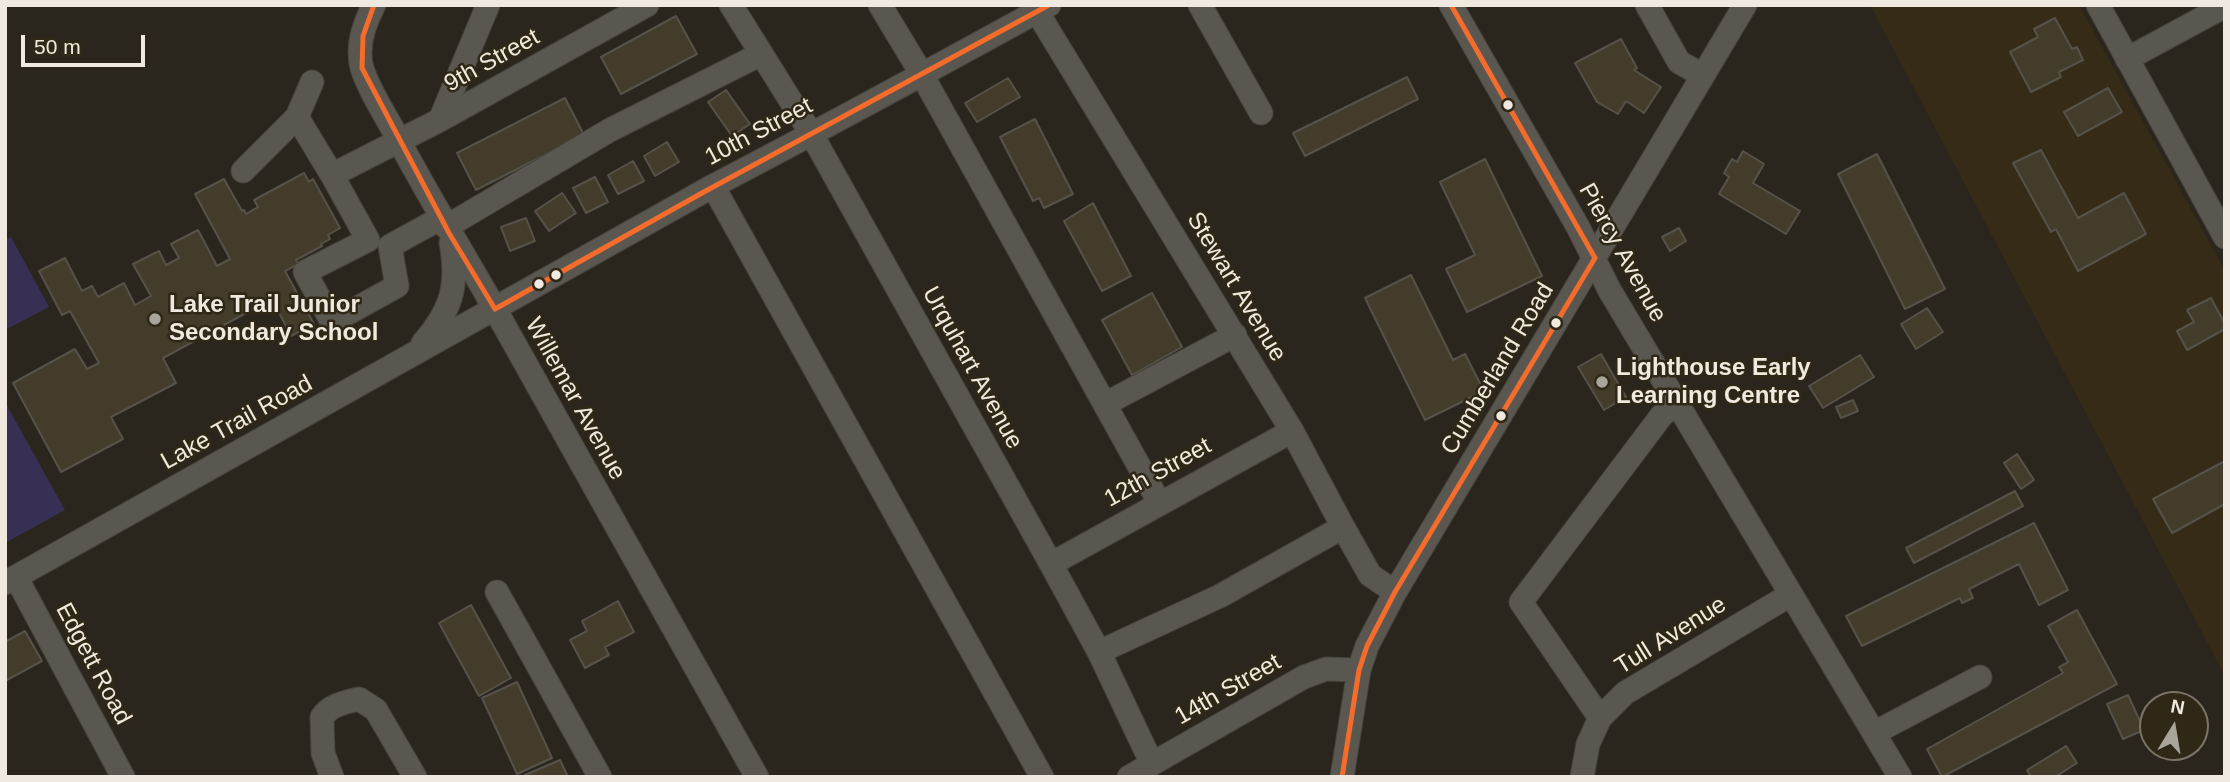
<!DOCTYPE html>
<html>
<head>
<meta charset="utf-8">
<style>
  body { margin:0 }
  #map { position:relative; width:2230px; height:782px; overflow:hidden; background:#2a261d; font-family:Helvetica,sans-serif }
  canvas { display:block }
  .frame { position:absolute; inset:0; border:7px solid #efe9df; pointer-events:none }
  .north { position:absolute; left:2139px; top:691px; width:70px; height:70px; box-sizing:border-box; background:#302817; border:2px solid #7c7567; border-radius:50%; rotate:11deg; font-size:19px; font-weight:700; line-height:28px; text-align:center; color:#efe9df }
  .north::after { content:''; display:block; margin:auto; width:24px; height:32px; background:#aaa59b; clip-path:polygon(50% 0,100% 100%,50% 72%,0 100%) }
  .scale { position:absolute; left:21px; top:35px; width:124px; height:32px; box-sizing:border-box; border:4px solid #efe9df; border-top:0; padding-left:9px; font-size:21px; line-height:24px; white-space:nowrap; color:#efe9df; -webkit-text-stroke:5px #302817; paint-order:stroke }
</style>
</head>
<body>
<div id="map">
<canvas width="2230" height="782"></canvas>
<div class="frame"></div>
<div class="north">N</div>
<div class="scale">50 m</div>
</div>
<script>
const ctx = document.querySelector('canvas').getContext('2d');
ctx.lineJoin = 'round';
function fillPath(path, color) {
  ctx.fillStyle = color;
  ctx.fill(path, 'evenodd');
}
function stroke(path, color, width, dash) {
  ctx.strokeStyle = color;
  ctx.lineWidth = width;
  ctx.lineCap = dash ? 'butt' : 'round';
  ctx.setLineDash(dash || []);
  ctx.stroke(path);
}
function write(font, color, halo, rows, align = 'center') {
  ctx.font = font + ' Helvetica,sans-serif';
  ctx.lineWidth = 5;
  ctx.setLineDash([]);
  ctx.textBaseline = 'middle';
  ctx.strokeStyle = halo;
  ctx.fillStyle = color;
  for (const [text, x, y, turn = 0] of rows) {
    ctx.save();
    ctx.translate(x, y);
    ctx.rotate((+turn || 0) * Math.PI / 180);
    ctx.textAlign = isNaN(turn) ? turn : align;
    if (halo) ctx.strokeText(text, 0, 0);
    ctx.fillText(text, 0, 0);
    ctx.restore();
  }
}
const built = new Path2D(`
  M1870 5H2079L2225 271V676Z`);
const green = new Path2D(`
  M11 237 49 307 5 330V240Z
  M5 402 65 510 5 543Z`);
const building = new Path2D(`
  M676 16 697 54 621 94 601 57Z
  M2055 18 2072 49 2077 47 2083 60 2059 72 2061 77 2031 92 2010 52 2038 37 2034 29Z
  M1621 39 1637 68 1634 70 1661 87 1644 113 1626 101 1618 114 1597 102 1575 63Z
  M1407 77 1418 99 1305 156 1293 133Z
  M1008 78 1020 97 977 122 965 103Z
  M2108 88 2122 112 2078 136 2064 112Z
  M726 90 750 124 732 136 708 102Z
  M565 98 584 135 476 190 457 153Z
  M1035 119 1073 194 1044 208 1039 198 1033 201 1000 137Z
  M667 142 679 162 655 176 644 156Z
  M2041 150 2078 218 2124 193 2146 234 2078 271 2056 229 2051 232 2013 163Z
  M1743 151 1764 164 1753 183 1800 211 1786 234 1719 194 1729 177 1724 173 1732 159 1737 162Z
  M1877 154 1945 289 1905 309 1838 174Z
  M1485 159 1542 276 1467 312 1446 269 1475 255 1440 182Z
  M633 161 644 181 618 194 608 175Z
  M304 173 309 182 313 179 340 228 328 235 330 239 321 244 322 246 296 260 298 264 285 271 314 324 291 336 272 299 163 358 176 383 111 417 123 439 61 472 13 383 75 349 87 369 99 363 70 311 62 315 39 271 65 258 82 291 92 286 98 297 124 283 135 305 151 296 133 264 159 251 166 265 179 258 171 244 198 230 217 266 230 259 195 194 224 179 242 211 244 210 246 214 258 207 254 200Z
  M595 177 608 202 586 213 573 188Z
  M562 193 576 213 549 231 535 211Z
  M1093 203 1131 276 1102 291 1064 221Z
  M526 218 535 241 510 251 501 227Z
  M1679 228 1686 241 1670 251 1662 237Z
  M1411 275 1453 360 1465 354 1484 391 1425 420 1365 298Z
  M1152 293 1182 347 1132 375 1102 320Z
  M2211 298 2225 324V329L2187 350 2177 331 2194 322 2187 310Z
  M1927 308 1943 332 1916 349 1901 324Z
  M1601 354 1626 397 1604 410 1578 367Z
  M1860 355 1874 377 1823 408 1809 386Z
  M1853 400 1858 411 1841 418 1836 407Z
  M2017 454 2034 480 2021 489 2004 463Z
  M2225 461V504L2172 533 2153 499Z
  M2015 491 2023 506 1914 563 1906 548Z
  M2034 523 2068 590 2039 605 2019 564 1969 589 1973 598 1962 603 1960 598 1862 646 1846 616Z
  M618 601 634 632 605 647 609 655 585 668 570 640 587 631 582 621Z
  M471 605 511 678 479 696 439 623Z
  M2077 610 2117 684 1942 777 1927 749 2063 673 2059 667 2068 662 2048 626Z
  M25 631 42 661 5 681V642Z
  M517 682 552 758 517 774 482 698Z
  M2128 695 2144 730 2123 739 2107 704Z
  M2066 746 2077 763 2055 777H2031L2027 770Z
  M560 760 568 777H526L525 775Z`);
const minor = new Path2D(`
  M374 5C364 24 356 46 362 68 369 91 385 114 396 135 427 194 462 251 495 309L757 777
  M731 5 812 135 1051 564 1099 652 1152 764
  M880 5 921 73 1159 502
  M1033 5 1292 431 1343 527 1370 575 1395 592
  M1200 5 1261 113
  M1451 5 1578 227 1610 291 1900 777
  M1647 5 1679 62 1702 75
  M2098 5 2225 237
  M2127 59 2225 6
  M297 117 312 82
  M440 120 488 5
  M243 171 297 117 332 175
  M713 186 1042 777
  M441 218 390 246 397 286 332 322 305 272 368 240 332 175 440 120 647 5
  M446 227 610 130 761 54
  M423 343C451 311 459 286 451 243
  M1105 404 1235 335
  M1051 564 1292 431
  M16 577 123 777
  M5 583 713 186C826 127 938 66 1049 5
  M497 592 600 777
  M1099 652 1220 596 1343 527
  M1600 718 1521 602 1662 415 1677 403
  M1874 733 1980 677
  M332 777 323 753 322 717C330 705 346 702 359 699L376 710 415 777
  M1129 777 1304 677 1326 669 1359 670
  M1342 777 1359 670 1367 646 1395 592 1745 5
  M1582 777 1588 744 1600 718 1625 693 1790 595`);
const bus1 = new Path2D(`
  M374 5 363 36 362 68 449 233 495 309
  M1451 5 1595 258
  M495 309 702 193 1049 5
  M1342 777 1359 670 1367 646 1395 592 1595 258`);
const markers = [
  [1508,105,6,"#efe9df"],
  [556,275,6,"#efe9df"],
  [539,284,6,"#efe9df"],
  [155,319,7,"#aaa59b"],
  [1556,323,6,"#efe9df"],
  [1602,382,7,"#aaa59b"],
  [1501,416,6,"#efe9df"]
];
const streetNames = [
  ["9th Street",492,61,-29],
  ["10th Street",759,132,-28],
  ["Piercy Avenue",1622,253,61],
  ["Stewart Avenue",1236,287,59],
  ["Urquhart Avenue",972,368,61],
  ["Cumberland Road",1498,369,-59],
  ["Willemar Avenue",575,399,61],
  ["Lake Trail Road",237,423,-29],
  ["12th Street",1158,473,-29],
  ["Tull Avenue",1671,636,-32],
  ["Edgett Road",93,664,62],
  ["14th Street",1228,690,-30]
];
const poiNames = [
  ["Lake Trail Junior",169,305],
  ["Secondary School",169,333],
  ["Lighthouse Early",1616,368],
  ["Learning Centre",1616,396]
];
fillPath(built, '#362b16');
fillPath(green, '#383054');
fillPath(building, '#433c2a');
stroke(building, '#55524a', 2);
stroke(minor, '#46433b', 25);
stroke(minor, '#5a5750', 23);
stroke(bus1, '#f36c2b', 5);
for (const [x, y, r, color] of markers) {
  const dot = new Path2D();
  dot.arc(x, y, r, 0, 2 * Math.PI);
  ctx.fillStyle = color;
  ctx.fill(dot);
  stroke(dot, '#302817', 2.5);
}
write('24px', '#efe9df', '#302817', streetNames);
write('bold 24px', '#efe9df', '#302817', poiNames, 'left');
</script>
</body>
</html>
